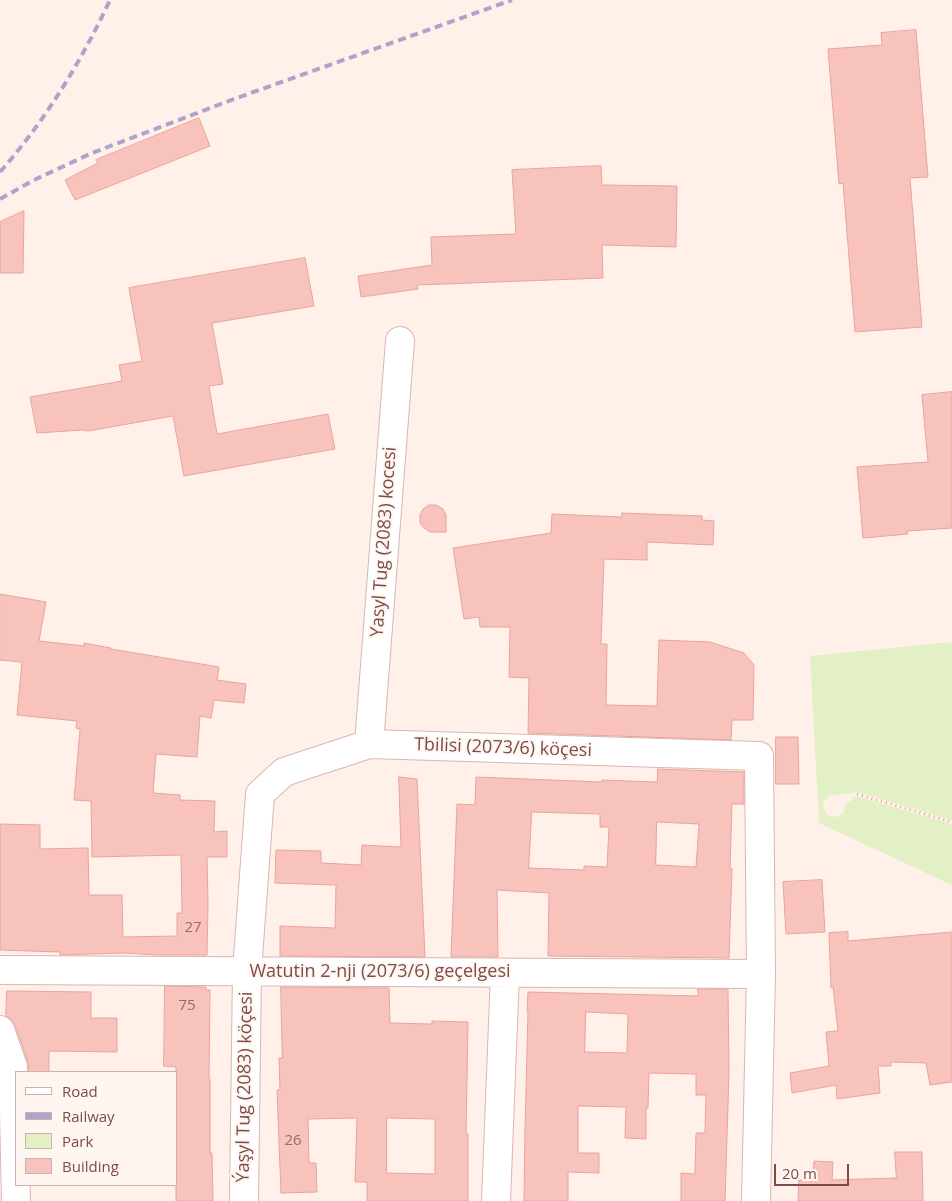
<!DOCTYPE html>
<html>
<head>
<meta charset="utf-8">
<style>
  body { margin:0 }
  #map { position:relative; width:952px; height:1201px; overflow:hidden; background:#fff0e9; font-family:"Open Sans",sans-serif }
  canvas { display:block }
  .legend { position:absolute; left:15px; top:1071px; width:162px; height:115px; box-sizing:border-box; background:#fff6f1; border:1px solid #cbb2ad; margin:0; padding:6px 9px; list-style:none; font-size:15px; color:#7d4b48 }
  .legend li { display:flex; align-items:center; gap:10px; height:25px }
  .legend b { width:25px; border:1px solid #cbb2ad }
  .scale { position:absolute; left:774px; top:1164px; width:75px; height:22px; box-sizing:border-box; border:2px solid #7d4b48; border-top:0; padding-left:6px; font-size:15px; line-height:18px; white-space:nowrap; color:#7d4b48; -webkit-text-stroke:4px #fff6f1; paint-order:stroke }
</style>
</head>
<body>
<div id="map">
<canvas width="952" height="1201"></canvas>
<ul class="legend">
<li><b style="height:6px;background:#fff"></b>Road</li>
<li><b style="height:6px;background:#ada4cc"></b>Railway</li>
<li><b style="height:14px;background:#e3efc4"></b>Park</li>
<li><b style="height:14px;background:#f8c3bd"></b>Building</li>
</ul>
<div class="scale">20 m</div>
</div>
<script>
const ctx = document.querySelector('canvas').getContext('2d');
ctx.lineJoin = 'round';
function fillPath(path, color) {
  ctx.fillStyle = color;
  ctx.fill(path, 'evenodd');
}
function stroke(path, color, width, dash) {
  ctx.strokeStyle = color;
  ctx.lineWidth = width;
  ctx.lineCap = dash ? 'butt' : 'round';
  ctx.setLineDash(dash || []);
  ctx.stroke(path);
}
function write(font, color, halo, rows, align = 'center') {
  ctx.font = font + ' "Open Sans",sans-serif';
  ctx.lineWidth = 4;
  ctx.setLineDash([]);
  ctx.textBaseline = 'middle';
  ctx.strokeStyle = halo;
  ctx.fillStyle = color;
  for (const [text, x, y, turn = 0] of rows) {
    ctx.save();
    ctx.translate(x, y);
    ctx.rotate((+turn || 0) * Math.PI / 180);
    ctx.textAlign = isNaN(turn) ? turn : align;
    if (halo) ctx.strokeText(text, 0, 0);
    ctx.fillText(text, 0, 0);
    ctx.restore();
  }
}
const green = new Path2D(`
  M952 642V820L858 792 829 796 824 801 823 807 826 814 832 817 839 816 844 812 845 805 856 796 952 824V885L819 823 810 656Z`);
const building = new Path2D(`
  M916 30 928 177 910 178 922 327 855 332 843 183 839 184 828 49 882 45 881 33Z
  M199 118 210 146 75 200 65 180 98 163 96 160Z
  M601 166 602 185 677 186 676 247 602 245 603 278 417 285 418 289 361 297 358 276 432 265 431 237 516 234 512 170Z
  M24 211 23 273H0V222Z
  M305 258 314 306 212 323 223 384 209 386 217 434 328 414 335 449 184 476 173 416 88 431 83 430 37 433 30 397 122 381 119 365 142 361 129 288Z
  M952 392V528L907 531 908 534 863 538 857 467 928 462 922 395Z
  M429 505H436L443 509 446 515V532H430L424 528 420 523V515L423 509Z
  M622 513 702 516V520L714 521 713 545 647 542V560L604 559 601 644H607L606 705 657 706 659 640 710 642 744 653 754 665 753 720H732L731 740 528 733 529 678 509 677 510 627H480L479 617 464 619 453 548 551 533 552 514 622 517Z
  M0 594 46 602 39 641 84 646V643L111 648V649L219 667 217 680 246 684 244 703 214 700 211 718 200 716 197 757 156 754 153 793 180 795V800L215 801 214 832 227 831V857H207L208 903 207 955H157L124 953 60 955V952L0 950V824L40 825V849L88 848 89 895H122L123 937 177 936V913H182L181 855 92 857 91 801 74 800 80 729 76 728 77 721 17 715 22 662 0 660Z
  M776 737H798L799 784H776Z
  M658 769 744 772V804H732L730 869H732L729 958 548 956 549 893 497 890 498 957H451L457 804 475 805 476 777 602 782V780L657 782ZM532 812 600 814V827H609L607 867 584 866V870L529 868ZM657 822 699 824 696 867 656 865Z
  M399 777 417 779 425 957 280 956V926L335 928 336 885 275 883 276 850 321 851V863L361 865 362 845 401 847 399 787Z
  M822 880 825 932 786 934 783 882Z
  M848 932V941L952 932V1082L930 1085 926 1063 891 1062V1066H878L880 1093 837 1099 836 1085 792 1093 790 1073 829 1066 826 1032 838 1031 833 987 831 988 829 933Z
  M165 986 206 987V990H210L209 1079H210V1153H212L213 1201H176V1067L164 1066Z
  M281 987 389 988 390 1023 432 1024V1021L468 1022 466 1134H468V1201H367V1182H355L357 1118 308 1119 309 1163H316L317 1192 281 1193 277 1090H280L279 1058H282ZM387 1118 435 1119V1174L387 1173Z
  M698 989H728L729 1072 725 1201H681V1173L695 1174 696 1133H705L706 1095H696V1074L649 1073 648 1108H646V1139L625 1138 626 1107 578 1106V1153H599V1173L568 1172V1201H524L525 1129 528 1011H527L528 992 698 996ZM586 1012 628 1014 627 1053 585 1052Z
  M7 991 91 992V1018H117V1052L49 1051V1072H29L28 1062 15 1025 10 1019 6 1016Z
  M895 1152H922L923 1201H798L799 1180 813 1181 814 1161 833 1162 832 1180 896 1178Z`);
const path = new Path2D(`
  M857 794 952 822`);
const minor = new Path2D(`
  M369 744 400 341
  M0 970 761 974
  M0 1030 13 1067 16 1201
  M244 1201 247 971 260 794 284 772 369 744 759 756 761 974 756 1201
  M496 1201 505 973`);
const rail = new Path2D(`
  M0 172C45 121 81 62 110 0
  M0 199 34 180 92 153 234 99 512 0`);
const numberNames = [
  ["27",193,928],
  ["75",187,1006],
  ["26",293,1141]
];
const streetNames = [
  ["Yasyl Tug (2083) kocesi",384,542,-86],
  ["Tbilisi (2073/6) köçesi",503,748,2],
  ["Watutin 2-nji (2073/6) geçelgesi",380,972],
  ["Ýaşyl Tug (2083) köçesi",245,1087,-89]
];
fillPath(green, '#e3efc4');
fillPath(building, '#f8c3bd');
stroke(building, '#eca29b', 1);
stroke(minor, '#d7b7b1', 30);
stroke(path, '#dea49f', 3, [1, 4]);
stroke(minor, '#fff', 28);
stroke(rail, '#ada4cc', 4, [8, 5]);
write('15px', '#9c6965', null, numberNames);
write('18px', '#7d4b48', '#fff6f1', streetNames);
</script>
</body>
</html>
